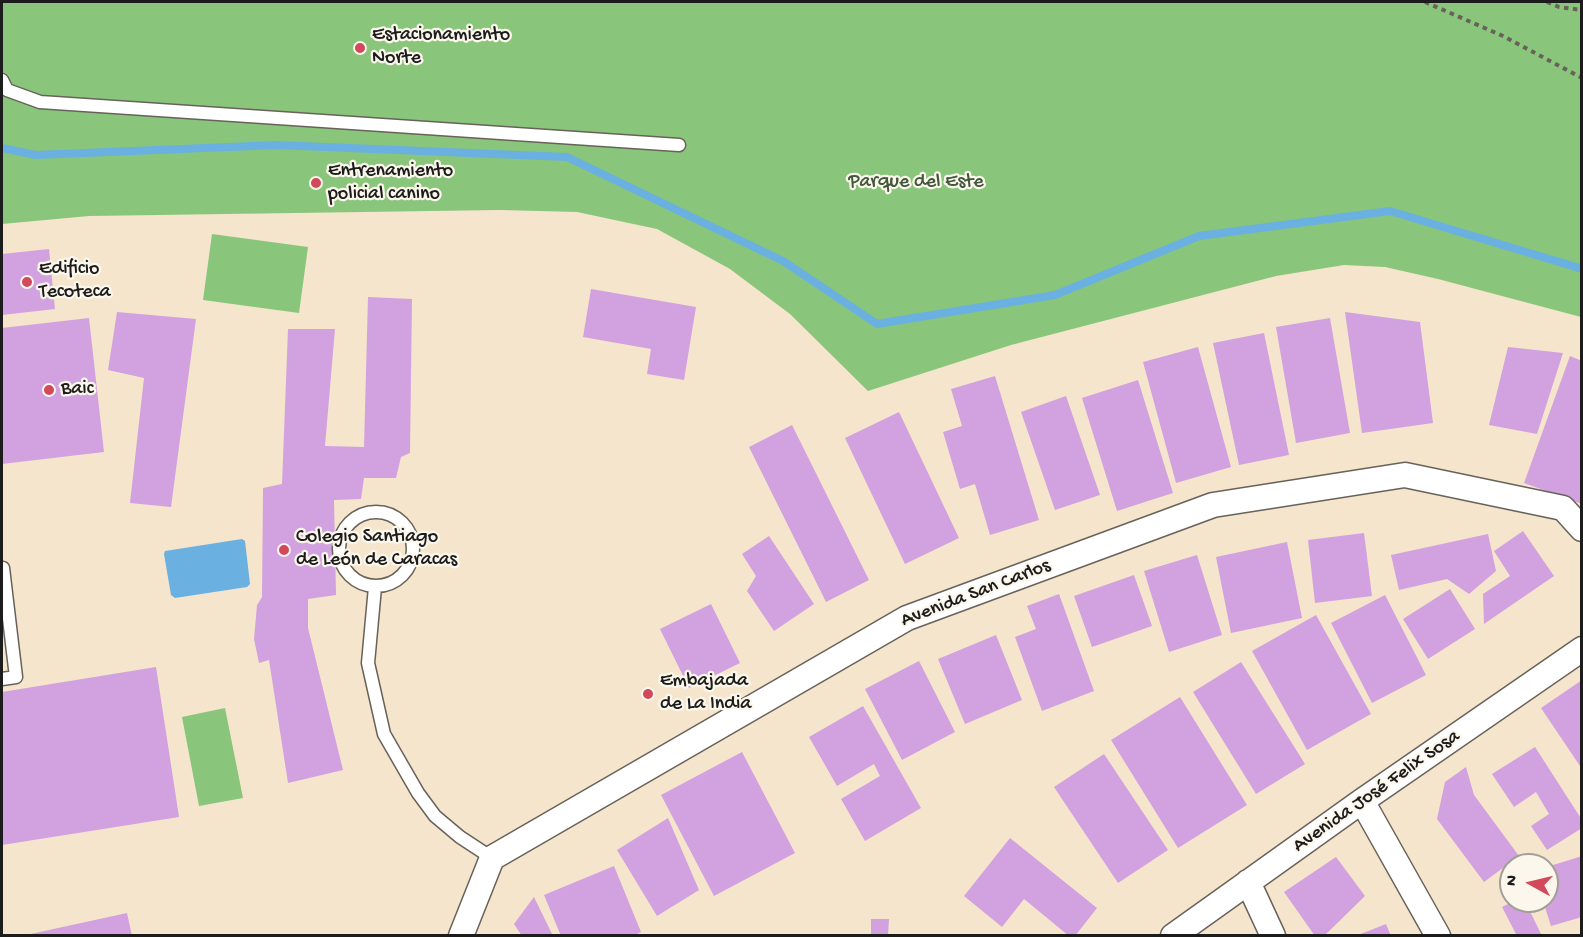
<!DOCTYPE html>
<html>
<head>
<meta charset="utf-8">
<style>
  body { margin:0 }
  #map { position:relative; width:1583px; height:937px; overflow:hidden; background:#f5e5cc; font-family:"Gochi Hand",sans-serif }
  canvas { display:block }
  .frame { position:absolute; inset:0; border:3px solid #1c1c1c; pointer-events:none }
  .north { position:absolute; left:1499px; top:853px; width:60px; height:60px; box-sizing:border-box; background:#fbf7ec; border:2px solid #a29f99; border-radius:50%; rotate:278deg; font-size:16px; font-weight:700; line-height:24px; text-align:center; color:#1c1c1c }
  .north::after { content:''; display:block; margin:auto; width:21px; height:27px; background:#d1495b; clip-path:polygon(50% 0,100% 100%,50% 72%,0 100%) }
</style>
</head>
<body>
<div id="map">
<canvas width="1583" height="937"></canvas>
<div class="frame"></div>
<div class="north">N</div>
</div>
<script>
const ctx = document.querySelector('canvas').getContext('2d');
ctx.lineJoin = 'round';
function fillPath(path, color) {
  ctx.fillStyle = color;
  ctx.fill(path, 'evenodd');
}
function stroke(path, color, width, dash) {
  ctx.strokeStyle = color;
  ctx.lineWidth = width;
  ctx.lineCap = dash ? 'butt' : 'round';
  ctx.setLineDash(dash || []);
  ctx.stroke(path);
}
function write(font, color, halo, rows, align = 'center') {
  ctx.font = font + ' "Gochi Hand",sans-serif';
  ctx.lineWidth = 4.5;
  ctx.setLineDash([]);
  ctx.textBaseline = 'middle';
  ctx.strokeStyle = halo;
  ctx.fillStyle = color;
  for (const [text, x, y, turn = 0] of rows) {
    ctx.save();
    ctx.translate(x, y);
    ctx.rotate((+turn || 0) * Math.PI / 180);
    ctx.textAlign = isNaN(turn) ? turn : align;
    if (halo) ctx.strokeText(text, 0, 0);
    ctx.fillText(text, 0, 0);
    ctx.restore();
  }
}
const green = new Path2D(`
  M2 2H1581V317L1438 279 1385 267 1344 265 1276 276 1011 345 868 391 790 314 730 269 657 229 577 212 500 210 89 216 2 224Z
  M212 234 308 247 299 313 203 300Z
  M225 708 243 798 199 806 182 717Z`);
const water = new Path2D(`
  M242 539 245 541 250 584 247 587 175 598 171 595 164 554 165 551Z`);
const stream = new Path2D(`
  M2 148 36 155 277 145 567 157 783 261 877 324 1055 295 1199 236 1390 211 1582 269`);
const building = new Path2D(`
  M49 249 55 309 2 315V254Z
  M591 289 696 307 684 380 647 374 651 349 583 337Z
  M368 297 412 299 410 453 401 457 396 478H364L361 499 334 500 336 595 308 599V628L343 770 288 783 269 660 259 663 254 639 257 605 262 597 263 488 282 484 288 329H335L325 446 364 447Z
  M117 312 196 319 171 507 130 503 144 378 108 370Z
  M1345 312 1420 322 1433 423 1362 433Z
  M89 318 104 452 2 464V328Z
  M1330 318 1350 433 1296 443 1276 327Z
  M1264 333 1289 455 1239 465 1213 343Z
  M1198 347 1231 467 1176 483 1143 362Z
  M1508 347 1563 353 1537 434 1489 425Z
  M1570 356 1582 361V504L1524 483Z
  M995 376 1039 520 990 535 975 484 960 489 943 432 962 426 951 389Z
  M1138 380 1173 493 1117 511 1082 398Z
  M1066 396 1100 495 1055 510 1021 412Z
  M899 412 959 538 905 564 845 438Z
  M792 425 869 580 826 602 749 447Z
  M1523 531 1554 576 1484 624 1483 594 1510 576 1494 551Z
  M1364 533 1372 596 1315 603 1308 540Z
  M1488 534 1496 571 1469 594 1447 579 1399 590 1391 555Z
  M769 536 814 604 774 631 747 591 756 576 742 554Z
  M1287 542 1302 618 1231 633 1216 557Z
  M1197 555 1222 635 1169 652 1144 571Z
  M1134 575 1152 626 1092 647 1074 596Z
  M1450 589 1475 629 1428 659 1403 619Z
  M1059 594 1094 691 1042 711 1015 637 1036 629 1027 606Z
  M1385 595 1426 675 1372 703 1331 623Z
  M711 604 740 663 689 688 660 629Z
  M1316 615 1371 714 1307 750 1252 651Z
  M996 635 1022 700 965 724 938 659Z
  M919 661 955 732 902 760 865 689Z
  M1241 662 1305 764 1256 794 1193 692Z
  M156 667 179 817 2 845V692Z
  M1582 680V765L1580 766 1541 708Z
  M1180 697 1247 805 1178 848 1111 740Z
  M863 706 921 808 865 841 841 799 880 776 874 764 837 786 809 737Z
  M1535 747 1582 820V828L1547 850 1531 826 1549 814 1536 792 1514 807 1492 774Z
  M742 752 795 853 714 896 661 795Z
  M1104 754 1168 850 1118 883 1054 787Z
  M1466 767 1474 795 1519 856 1484 882 1437 819 1445 782Z
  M668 818 699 890 657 916 617 850Z
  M1010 838 1097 908 1075 936H1069L1024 899 1002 927 964 896Z
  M1582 856V917L1551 926 1543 901H1547V867Z
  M1336 857 1365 896 1324 936H1315L1284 892Z
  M614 866 641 932 633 936H561L544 895Z
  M534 897 553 936H522L514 924Z
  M1514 901H1525L1542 936H1517L1502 907Z
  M127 913 132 936H26V935Z
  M871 919H889L888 936H871Z
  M1386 924 1391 936H1358V935Z`);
const path = new Path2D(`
  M1425 2 1503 36 1582 78
  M1547 2 1559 7 1582 10`);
const lane = new Path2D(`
  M2 80 7 90 40 102 679 145
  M339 549a37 37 0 1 1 74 0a37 37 0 1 1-74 0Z
  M375 587 368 663 384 734 418 793 435 816 460 837 492 858
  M2 679 16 677 3 568`);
const street = new Path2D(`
  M1362 801 1438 936
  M1248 882 1273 936
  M461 936 492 858 907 618 1213 505 1405 475 1563 508 1582 529
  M1173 936 1362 801 1582 649`);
const markers = [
  [360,48,6,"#d1495b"],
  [316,183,6,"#d1495b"],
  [27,282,6,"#d1495b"],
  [49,390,6,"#d1495b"],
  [284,550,6,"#d1495b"],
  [648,694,6,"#d1495b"]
];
const poiNames = [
  ["Estacionamiento",372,36],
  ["Norte",372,59],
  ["Entrenamiento",328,172],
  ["policial canino",328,195],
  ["Edificio",39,270],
  ["Tecoteca",39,293],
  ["Baic",61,390],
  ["Colegio Santiago",296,538],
  ["de León de Caracas",296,561],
  ["Embajada",660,682],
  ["de La India",660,705]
];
const parkNames = [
  ["Parque del Este",916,183]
];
const streetNames = [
  ["Avenida San Carlos",976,594,-21],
  ["Avenida José Felix Sosa",1377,792,-35]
];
fillPath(green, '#89c67b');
fillPath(water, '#6ab0e0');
stroke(stream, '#6ab0e0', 8);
fillPath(building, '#d2a1e0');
stroke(lane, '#68625a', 15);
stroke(street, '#68625a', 27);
stroke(path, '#68625a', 4, [4.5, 4.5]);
stroke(lane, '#fff', 12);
stroke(street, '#fff', 24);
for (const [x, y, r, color] of markers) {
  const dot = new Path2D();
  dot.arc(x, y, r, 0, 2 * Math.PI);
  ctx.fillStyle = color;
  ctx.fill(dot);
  stroke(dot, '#fbf7ec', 2);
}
write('20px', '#1c1c1c', '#fbf7ec', poiNames, 'left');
write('20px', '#42583d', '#fbf7ec', parkNames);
write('20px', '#1c1c1c', '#fbf7ec', streetNames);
</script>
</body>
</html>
